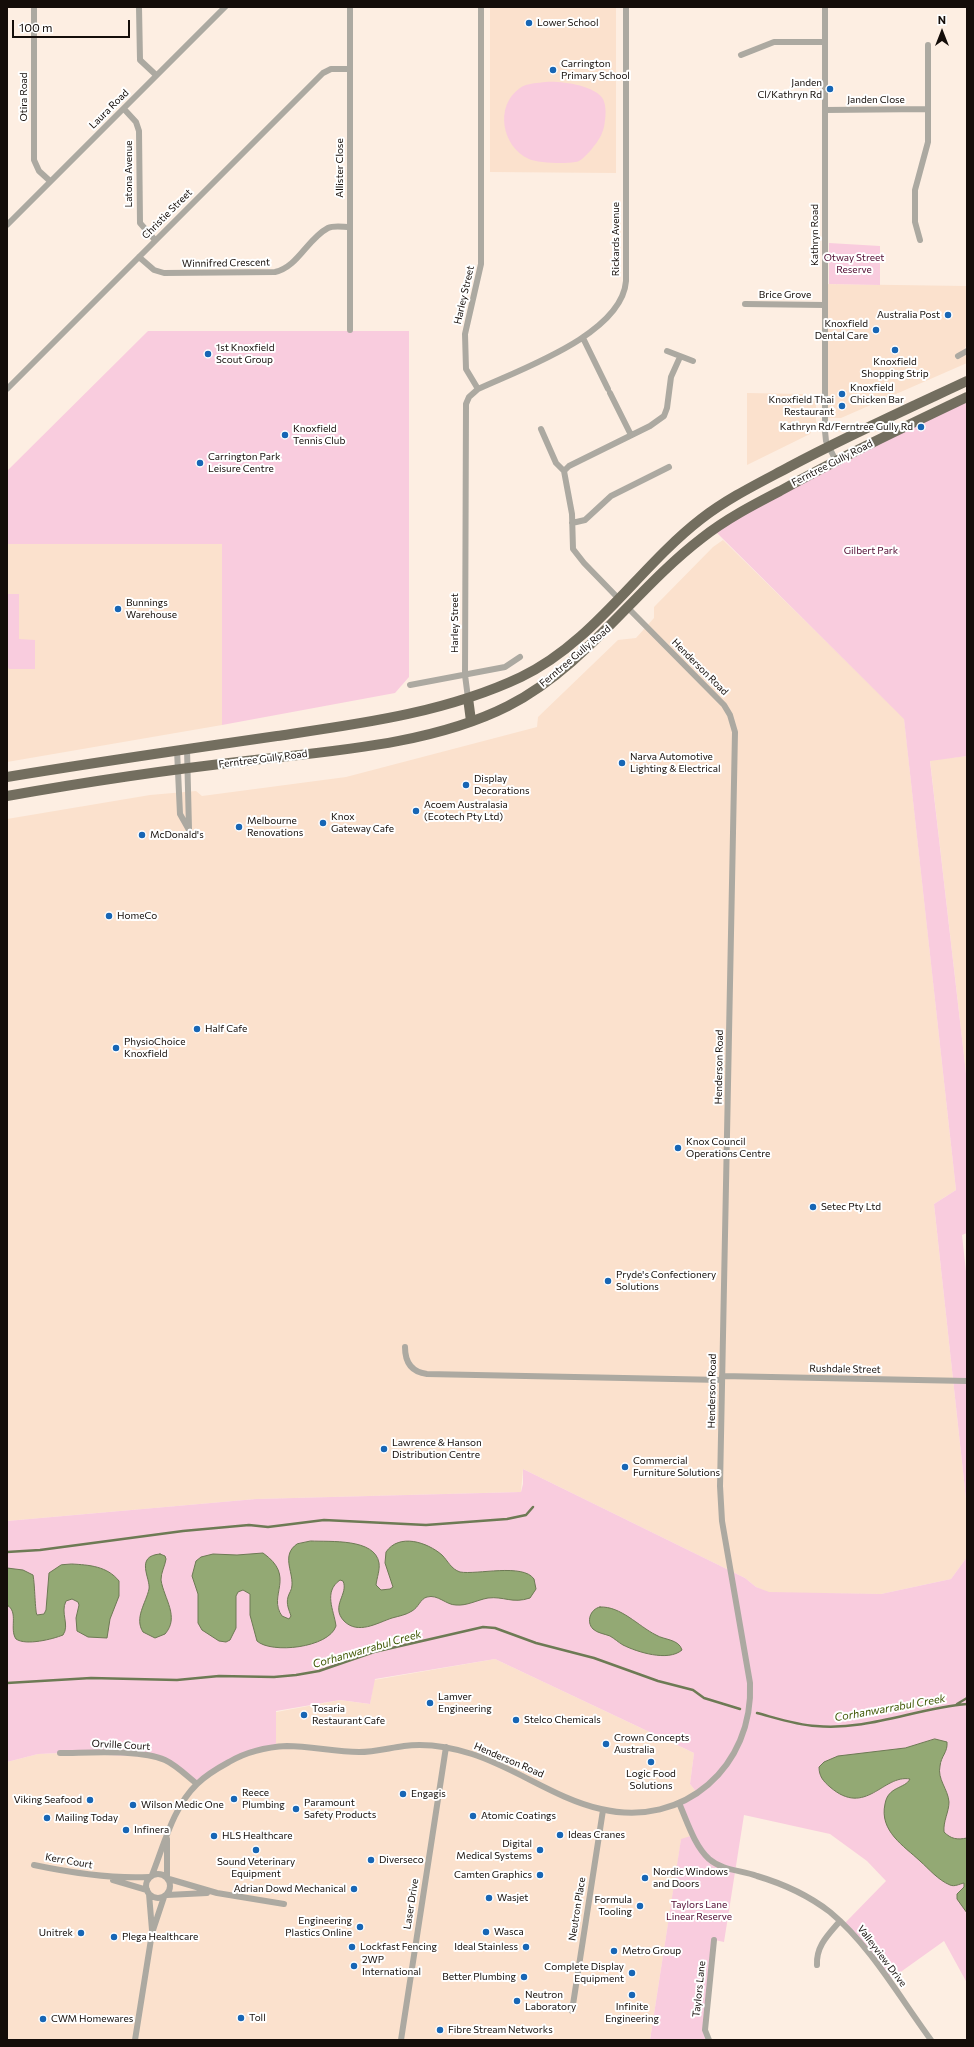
<!DOCTYPE html>
<html>
<head>
<meta charset="utf-8">
<style>
  body { margin:0 }
  #map { position:relative; width:974px; height:2047px; overflow:hidden; background:#fdeee2; font-family:Commissioner,sans-serif }
  canvas { display:block }
  .frame { position:absolute; inset:0; border:8px solid #140d09; pointer-events:none }
  .north { position:absolute; left:922px; top:12px; width:40px; height:40px; -webkit-text-stroke:3px #fff; paint-order:stroke; rotate:0deg; font-size:11px; font-weight:700; line-height:16px; text-align:center; color:#140d09 }
  .north::after { content:''; display:block; margin:auto; width:14px; height:18px; background:#140d09; clip-path:polygon(50% 0,100% 100%,50% 72%,0 100%) }
  .scale { position:absolute; left:12px; top:20px; width:118px; height:18px; box-sizing:border-box; border:2px solid #140d09; border-top:0; padding-left:5px; font-size:12px; line-height:14px; white-space:nowrap; color:#140d09; -webkit-text-stroke:3px #fff; paint-order:stroke }
</style>
</head>
<body>
<div id="map">
<canvas width="974" height="2047"></canvas>
<div class="frame"></div>
<div class="north">N</div>
<div class="scale">100 m</div>
</div>
<script>
const ctx = document.querySelector('canvas').getContext('2d');
ctx.lineJoin = 'round';
function fillPath(path, color) {
  ctx.fillStyle = color;
  ctx.fill(path, 'evenodd');
}
function stroke(path, color, width, dash) {
  ctx.strokeStyle = color;
  ctx.lineWidth = width;
  ctx.lineCap = dash ? 'butt' : 'round';
  ctx.setLineDash(dash || []);
  ctx.stroke(path);
}
function write(font, color, halo, rows, align = 'center') {
  ctx.font = font + ' Commissioner,sans-serif';
  ctx.lineWidth = 4;
  ctx.setLineDash([]);
  ctx.textBaseline = 'middle';
  ctx.strokeStyle = halo;
  ctx.fillStyle = color;
  for (const [text, x, y, turn = 0] of rows) {
    ctx.save();
    ctx.translate(x, y);
    ctx.rotate((+turn || 0) * Math.PI / 180);
    ctx.textAlign = isNaN(turn) ? turn : align;
    if (halo) ctx.strokeText(text, 0, 0);
    ctx.fillText(text, 0, 0);
    ctx.restore();
  }
}
const built = new Path2D(`
  M490 7H616V173L490 172Z
  M825 284 967 286V346L965 347 967 363 841 418H825Z
  M747 393 805 394 808 396V401H816V423L810 434 747 465Z
  M723 540 904 718 956 1190 934 1204 967 1508V1557L951 1579 881 1594 769 1593 756 1587 745 1578 523 1469 521 1492 256 1499 7 1521V819L150 795 196 791 202 796 346 777 537 727 538 717 618 640 636 638 654 618V607L713 547Z
  M7 544H222V725L7 762Z
  M967 756V1082L930 760Z
  M495 1659 694 1753 690 1784 697 1793 694 1835 681 1840 650 2040H7V1762L38 1754 60 1753 340 1700 370 1704 374 1680Z`);
const green = new Path2D(`
  M546 82C561 81 594 85 603 99 606 105 606 114 605 120 604 133 599 140 591 150 587 154 581 162 575 162 564 164 538 163 529 159 502 147 494 106 520 88 527 83 538 83 546 82Z
  M829 243 880 246V285L829 284Z
  M148 331H409V677L395 693 222 725V544H7V471Z
  M967 397V756L930 761 967 1082V1233L962 1235 967 1281V1508L934 1204 956 1190 904 719 713 529Z
  M7 594H19V639L35 640V669H9L7 665Z
  M523 1469 745 1578 756 1587 769 1592 881 1594 951 1579 967 1557V1983L944 1941 888 1981 844 1924 886 1881 867 1861 830 1834 744 1815 724 1942 715 1940 706 2022 709 2040H650L681 1839 694 1835 679 1803 697 1793 690 1784 694 1753 495 1659 375 1679 370 1704 340 1700 276 1711V1747L248 1753 197 1784 173 1765 155 1757 60 1753 38 1754 7 1762V1521L256 1499 521 1492 523 1484Z`);
const water = new Path2D(`
  M311 1541C330 1542 375 1538 379 1563 380 1570 377 1577 376 1585L381 1590 390 1589 393 1587 385 1563 386 1552C399 1533 427 1542 442 1555 448 1561 451 1569 460 1572 477 1575 523 1563 534 1579L536 1589 530 1598C512 1604 504 1596 488 1598 477 1600 467 1606 456 1605 446 1605 438 1594 427 1597 420 1599 419 1607 412 1611 406 1615 399 1616 392 1618 377 1623 358 1635 344 1621 330 1606 349 1594 343 1581L340 1580C323 1592 334 1610 336 1626 329 1648 271 1654 257 1641L250 1615V1594L243 1590 238 1592 236 1596V1628L230 1640 226 1642 219 1641 202 1630 198 1623V1594L192 1576 196 1561 201 1557 213 1554 237 1555 263 1553C297 1577 267 1595 282 1616L289 1619 291 1616C289 1610 286 1604 288 1597 289 1593 292 1590 292 1585 293 1571 281 1555 297 1544Z
  M160 1554 165 1556 166 1559C165 1566 161 1572 161 1580 164 1599 180 1617 165 1634L155 1638 143 1632C134 1618 146 1603 149 1589 151 1579 134 1556 160 1554Z
  M72 1564C89 1565 107 1566 119 1581V1596L110 1619 107 1638 88 1637 77 1631 76 1618 79 1605 78 1602 72 1599 66 1601C60 1613 70 1625 63 1635 53 1639 26 1646 16 1639 9 1629 19 1612 7 1605V1568L23 1570 33 1575C35 1585 35 1612 37 1615L44 1614 46 1610 49 1573 61 1565Z
  M600 1607C621 1606 638 1626 656 1635 664 1640 679 1639 682 1650 668 1662 637 1652 623 1645 618 1642 615 1639 610 1636 605 1634 597 1633 593 1629 586 1622 590 1609 600 1607Z
  M935 1739 947 1742C948 1752 941 1756 940 1766 937 1779 948 1789 949 1802 949 1812 943 1821 944 1832 951 1839 957 1840 967 1838V1913L957 1899V1894L964 1887V1883C959 1884 955 1887 950 1885 938 1880 929 1869 920 1861 904 1846 879 1831 885 1804 888 1786 905 1789 910 1779 883 1774 866 1818 830 1787 823 1781 819 1776 819 1767L824 1762 838 1756 905 1748Z`);
const stream = new Path2D(`
  M7 1552 40 1550 183 1531 249 1525 268 1527 324 1520 426 1525 507 1519 526 1515 533 1507
  M7 1683 91 1678 177 1680 219 1676 274 1677 296 1675 319 1671 374 1652 483 1627 495 1628 536 1643 594 1658 658 1681 693 1690 704 1698 740 1709
  M957 1704 967 1698
  M757 1713C776 1718 797 1725 816 1726 867 1731 917 1708 967 1704`);
const street = new Path2D(`
  M34 7V160L39 171 50 181
  M139 7 140 60 156 75
  M350 7V330
  M825 7V431L826 441 836 461
  M741 55 774 42H825
  M124 109 136 122 139 131 140 223 155 240
  M825 110 928 109
  M7 225 225 7
  M920 240 915 222V190L928 142V45
  M139 257 154 270 164 273 275 272C298 267 307 239 328 228 334 225 343 227 350 227
  M745 304 825 305
  M583 338 608 389
  M667 351 693 361
  M958 356 967 351
  M7 389 323 73 331 69H350
  M478 389 466 369 465 334 481 264V7
  M610 393 631 435
  M541 429 556 463 564 471
  M572 523 585 520 611 496 669 467
  M618 598 584 563 573 549 572 514 564 471 569 466 650 426 664 416 667 408 671 377 680 357
  M410 685 505 667 520 657
  M468 698 465 675 466 404 469 397 478 389C521 369 622 334 626 281V7
  M187 749 189 829
  M177 750 180 814 189 830
  M405 1347C405 1362 411 1372 427 1374L722 1380
  M722 1376 967 1381
  M60 1753C88 1753 140 1749 165 1760 176 1765 187 1776 197 1784
  M679 1803C687 1821 694 1845 709 1859 723 1871 741 1870 757 1876 784 1884 808 1895 830 1912 870 1945 900 1998 931 2040
  M167 1839V1877
  M34 1865C72 1873 110 1879 149 1877
  M146 1886a12 12 0 1 1 24 0a12 12 0 1 1-24 0Z
  M152 1875C164 1845 173 1807 197 1784 206 1775 218 1768 229 1762 246 1752 266 1747 287 1746 311 1746 335 1752 359 1752 374 1752 389 1748 404 1746 427 1743 450 1747 472 1754 516 1768 556 1799 601 1809 684 1829 754 1766 750 1683L722 1521 720 1486 735 732 730 715 724 705 628 608
  M169 1879 217 1893 284 1904
  M113 1880 147 1890
  M149 1894 152 1930
  M167 1895 207 1893
  M817 1965C816 1946 828 1935 840 1921
  M572 2011 603 1810
  M135 2040 152 1933 164 1897
  M401 2040 446 1747
  M709 2040 705 2030 714 1940`);
const primary = new Path2D(`
  M468 698 471 721
  M7 777C97 762 187 749 277 736 359 724 445 713 521 677 593 643 639 567 701 519 728 498 759 483 789 467 847 436 907 409 967 381
  M7 796C86 782 166 770 246 761 330 751 431 745 508 706 586 666 634 590 702 538 726 519 753 505 780 491 841 457 904 427 967 397`);
const markers = [
  [529,23,4,"#1766b5"],
  [553,70,4,"#1766b5"],
  [830,89,4,"#1766b5"],
  [948,315,4,"#1766b5"],
  [876,330,4,"#1766b5"],
  [895,350,4,"#1766b5"],
  [208,354,4,"#1766b5"],
  [842,394,4,"#1766b5"],
  [842,406,4,"#1766b5"],
  [921,427,4,"#1766b5"],
  [285,435,4,"#1766b5"],
  [200,463,4,"#1766b5"],
  [118,609,4,"#1766b5"],
  [622,763,4,"#1766b5"],
  [466,785,4,"#1766b5"],
  [416,811,4,"#1766b5"],
  [323,823,4,"#1766b5"],
  [239,827,4,"#1766b5"],
  [142,835,4,"#1766b5"],
  [109,916,4,"#1766b5"],
  [197,1029,4,"#1766b5"],
  [116,1048,4,"#1766b5"],
  [678,1148,4,"#1766b5"],
  [813,1207,4,"#1766b5"],
  [608,1281,4,"#1766b5"],
  [384,1449,4,"#1766b5"],
  [625,1467,4,"#1766b5"],
  [430,1703,4,"#1766b5"],
  [304,1715,4,"#1766b5"],
  [516,1720,4,"#1766b5"],
  [606,1744,4,"#1766b5"],
  [651,1762,4,"#1766b5"],
  [403,1794,4,"#1766b5"],
  [234,1799,4,"#1766b5"],
  [90,1800,4,"#1766b5"],
  [133,1805,4,"#1766b5"],
  [296,1809,4,"#1766b5"],
  [473,1816,4,"#1766b5"],
  [47,1818,4,"#1766b5"],
  [126,1830,4,"#1766b5"],
  [560,1835,4,"#1766b5"],
  [214,1836,4,"#1766b5"],
  [256,1850,4,"#1766b5"],
  [540,1850,4,"#1766b5"],
  [371,1860,4,"#1766b5"],
  [540,1875,4,"#1766b5"],
  [645,1878,4,"#1766b5"],
  [354,1889,4,"#1766b5"],
  [489,1898,4,"#1766b5"],
  [640,1906,4,"#1766b5"],
  [360,1927,4,"#1766b5"],
  [486,1932,4,"#1766b5"],
  [81,1933,4,"#1766b5"],
  [114,1937,4,"#1766b5"],
  [352,1947,4,"#1766b5"],
  [526,1947,4,"#1766b5"],
  [614,1951,4,"#1766b5"],
  [354,1966,4,"#1766b5"],
  [632,1973,4,"#1766b5"],
  [524,1977,4,"#1766b5"],
  [632,1995,4,"#1766b5"],
  [517,2001,4,"#1766b5"],
  [241,2018,4,"#1766b5"],
  [43,2019,4,"#1766b5"],
  [440,2030,4,"#1766b5"]
];
const poiNames = [
  ["Lower School",537,23],
  ["Carrington",561,64],
  ["Primary School",561,76],
  ["Janden",822,83,"right"],
  ["Cl/Kathryn Rd",822,95,"right"],
  ["Australia Post",940,315,"right"],
  ["Knoxfield",868,324,"right"],
  ["Dental Care",868,336,"right"],
  ["1st Knoxfield",216,348],
  ["Scout Group",216,360],
  ["Knoxfield",895,362,"center"],
  ["Shopping Strip",895,374,"center"],
  ["Knoxfield",850,388],
  ["Chicken Bar",850,400],
  ["Knoxfield Thai",834,400,"right"],
  ["Restaurant",834,412,"right"],
  ["Kathryn Rd/Ferntree Gully Rd",913,427,"right"],
  ["Knoxfield",293,429],
  ["Tennis Club",293,441],
  ["Carrington Park",208,457],
  ["Leisure Centre",208,469],
  ["Bunnings",126,603],
  ["Warehouse",126,615],
  ["Narva Automotive",630,757],
  ["Lighting & Electrical",630,769],
  ["Display",474,779],
  ["Decorations",474,791],
  ["Acoem Australasia",424,805],
  ["(Ecotech Pty Ltd)",424,817],
  ["Knox",331,817],
  ["Gateway Cafe",331,829],
  ["Melbourne",247,821],
  ["Renovations",247,833],
  ["McDonald's",150,835],
  ["HomeCo",117,916],
  ["Half Cafe",205,1029],
  ["PhysioChoice",124,1042],
  ["Knoxfield",124,1054],
  ["Knox Council",686,1142],
  ["Operations Centre",686,1154],
  ["Setec Pty Ltd",821,1207],
  ["Pryde's Confectionery",616,1275],
  ["Solutions",616,1287],
  ["Lawrence & Hanson",392,1443],
  ["Distribution Centre",392,1455],
  ["Commercial",633,1461],
  ["Furniture Solutions",633,1473],
  ["Lamver",438,1697],
  ["Engineering",438,1709],
  ["Tosaria",312,1709],
  ["Restaurant Cafe",312,1721],
  ["Stelco Chemicals",524,1720],
  ["Crown Concepts",614,1738],
  ["Australia",614,1750],
  ["Logic Food",651,1774,"center"],
  ["Solutions",651,1786,"center"],
  ["Reece",242,1793],
  ["Plumbing",242,1805],
  ["Engagis",411,1794],
  ["Viking Seafood",82,1800,"right"],
  ["Paramount",304,1803],
  ["Safety Products",304,1815],
  ["Wilson Medic One",141,1805],
  ["Atomic Coatings",481,1816],
  ["Mailing Today",55,1818],
  ["Infinera",134,1830],
  ["Ideas Cranes",568,1835],
  ["HLS Healthcare",222,1836],
  ["Digital",532,1844,"right"],
  ["Medical Systems",532,1856,"right"],
  ["Diverseco",379,1860],
  ["Sound Veterinary",256,1862,"center"],
  ["Equipment",256,1874,"center"],
  ["Nordic Windows",653,1872],
  ["and Doors",653,1884],
  ["Camten Graphics",532,1875,"right"],
  ["Adrian Dowd Mechanical",346,1889,"right"],
  ["Wasjet",497,1898],
  ["Formula",632,1900,"right"],
  ["Tooling",632,1912,"right"],
  ["Engineering",352,1921,"right"],
  ["Plastics Online",352,1933,"right"],
  ["Wasca",494,1932],
  ["Unitrek",73,1933,"right"],
  ["Plega Healthcare",122,1937],
  ["Lockfast Fencing",360,1947],
  ["Ideal Stainless",518,1947,"right"],
  ["Metro Group",622,1951],
  ["2WP",362,1960],
  ["International",362,1972],
  ["Complete Display",624,1967,"right"],
  ["Equipment",624,1979,"right"],
  ["Better Plumbing",516,1977,"right"],
  ["Neutron",525,1995],
  ["Laboratory",525,2007],
  ["Infinite",632,2007,"center"],
  ["Engineering",632,2019,"center"],
  ["Toll",249,2018],
  ["CWM Homewares",51,2019],
  ["Fibre Stream Networks",448,2030]
];
const streetNames = [
  ["Otira Road",24,97,-90],
  ["Janden Close",876,100],
  ["Laura Road",109,109,-45],
  ["Allister Close",340,168,-90],
  ["Latona Avenue",129,174,-90],
  ["Christie Street",167,214,-45],
  ["Kathryn Road",815,235,-90],
  ["Rickards Avenue",616,239,-90],
  ["Winnifred Crescent",226,263,-1],
  ["Harley Street",464,295,-77],
  ["Brice Grove",785,295],
  ["Ferntree Gully Road",832,463,-27],
  ["Harley Street",455,623,-90],
  ["Ferntree Gully Road",575,656,-40],
  ["Henderson Road",700,667,45],
  ["Ferntree Gully Road",263,759,-7],
  ["Henderson Road",719,1067,-89],
  ["Rushdale Street",845,1369,1],
  ["Henderson Road",712,1391,-89],
  ["Orville Court",121,1745,3],
  ["Henderson Road",509,1760,23],
  ["Kerr Court",69,1861,10],
  ["Laser Drive",411,1904,-81],
  ["Neutron Place",577,1909,-81],
  ["Valleyview Drive",882,1956,53],
  ["Taylors Lane",699,1989,-84]
];
const parkNames = [
  ["Otway Street",854,258],
  ["Reserve",854,270],
  ["Gilbert Park",871,551],
  ["Taylors Lane",699,1905],
  ["Linear Reserve",699,1917]
];
const waterNames = [
  ["Corhanwarrabul Creek",367,1649,-16],
  ["Corhanwarrabul Creek",890,1708,-10]
];
fillPath(built, '#fbe1cd');
fillPath(green, '#f9ccde');
fillPath(water, '#93a974');
stroke(water, '#6d7a54', 1);
stroke(stream, '#6d7a54', 2.5);
stroke(street, '#aca9a1', 6);
stroke(primary, '#736e5f', 10);
for (const [x, y, r, color] of markers) {
  const dot = new Path2D();
  dot.arc(x, y, r, 0, 2 * Math.PI);
  ctx.fillStyle = color;
  ctx.fill(dot);
  stroke(dot, '#fff', 1.5);
}
write('10px', '#140d09', '#fff', poiNames, 'left');
write('10px', '#140d09', '#fff', streetNames);
write('10px', '#500a30', '#fff', parkNames);
write('italic 11px', '#3e5602', '#fff', waterNames);
</script>
</body>
</html>
